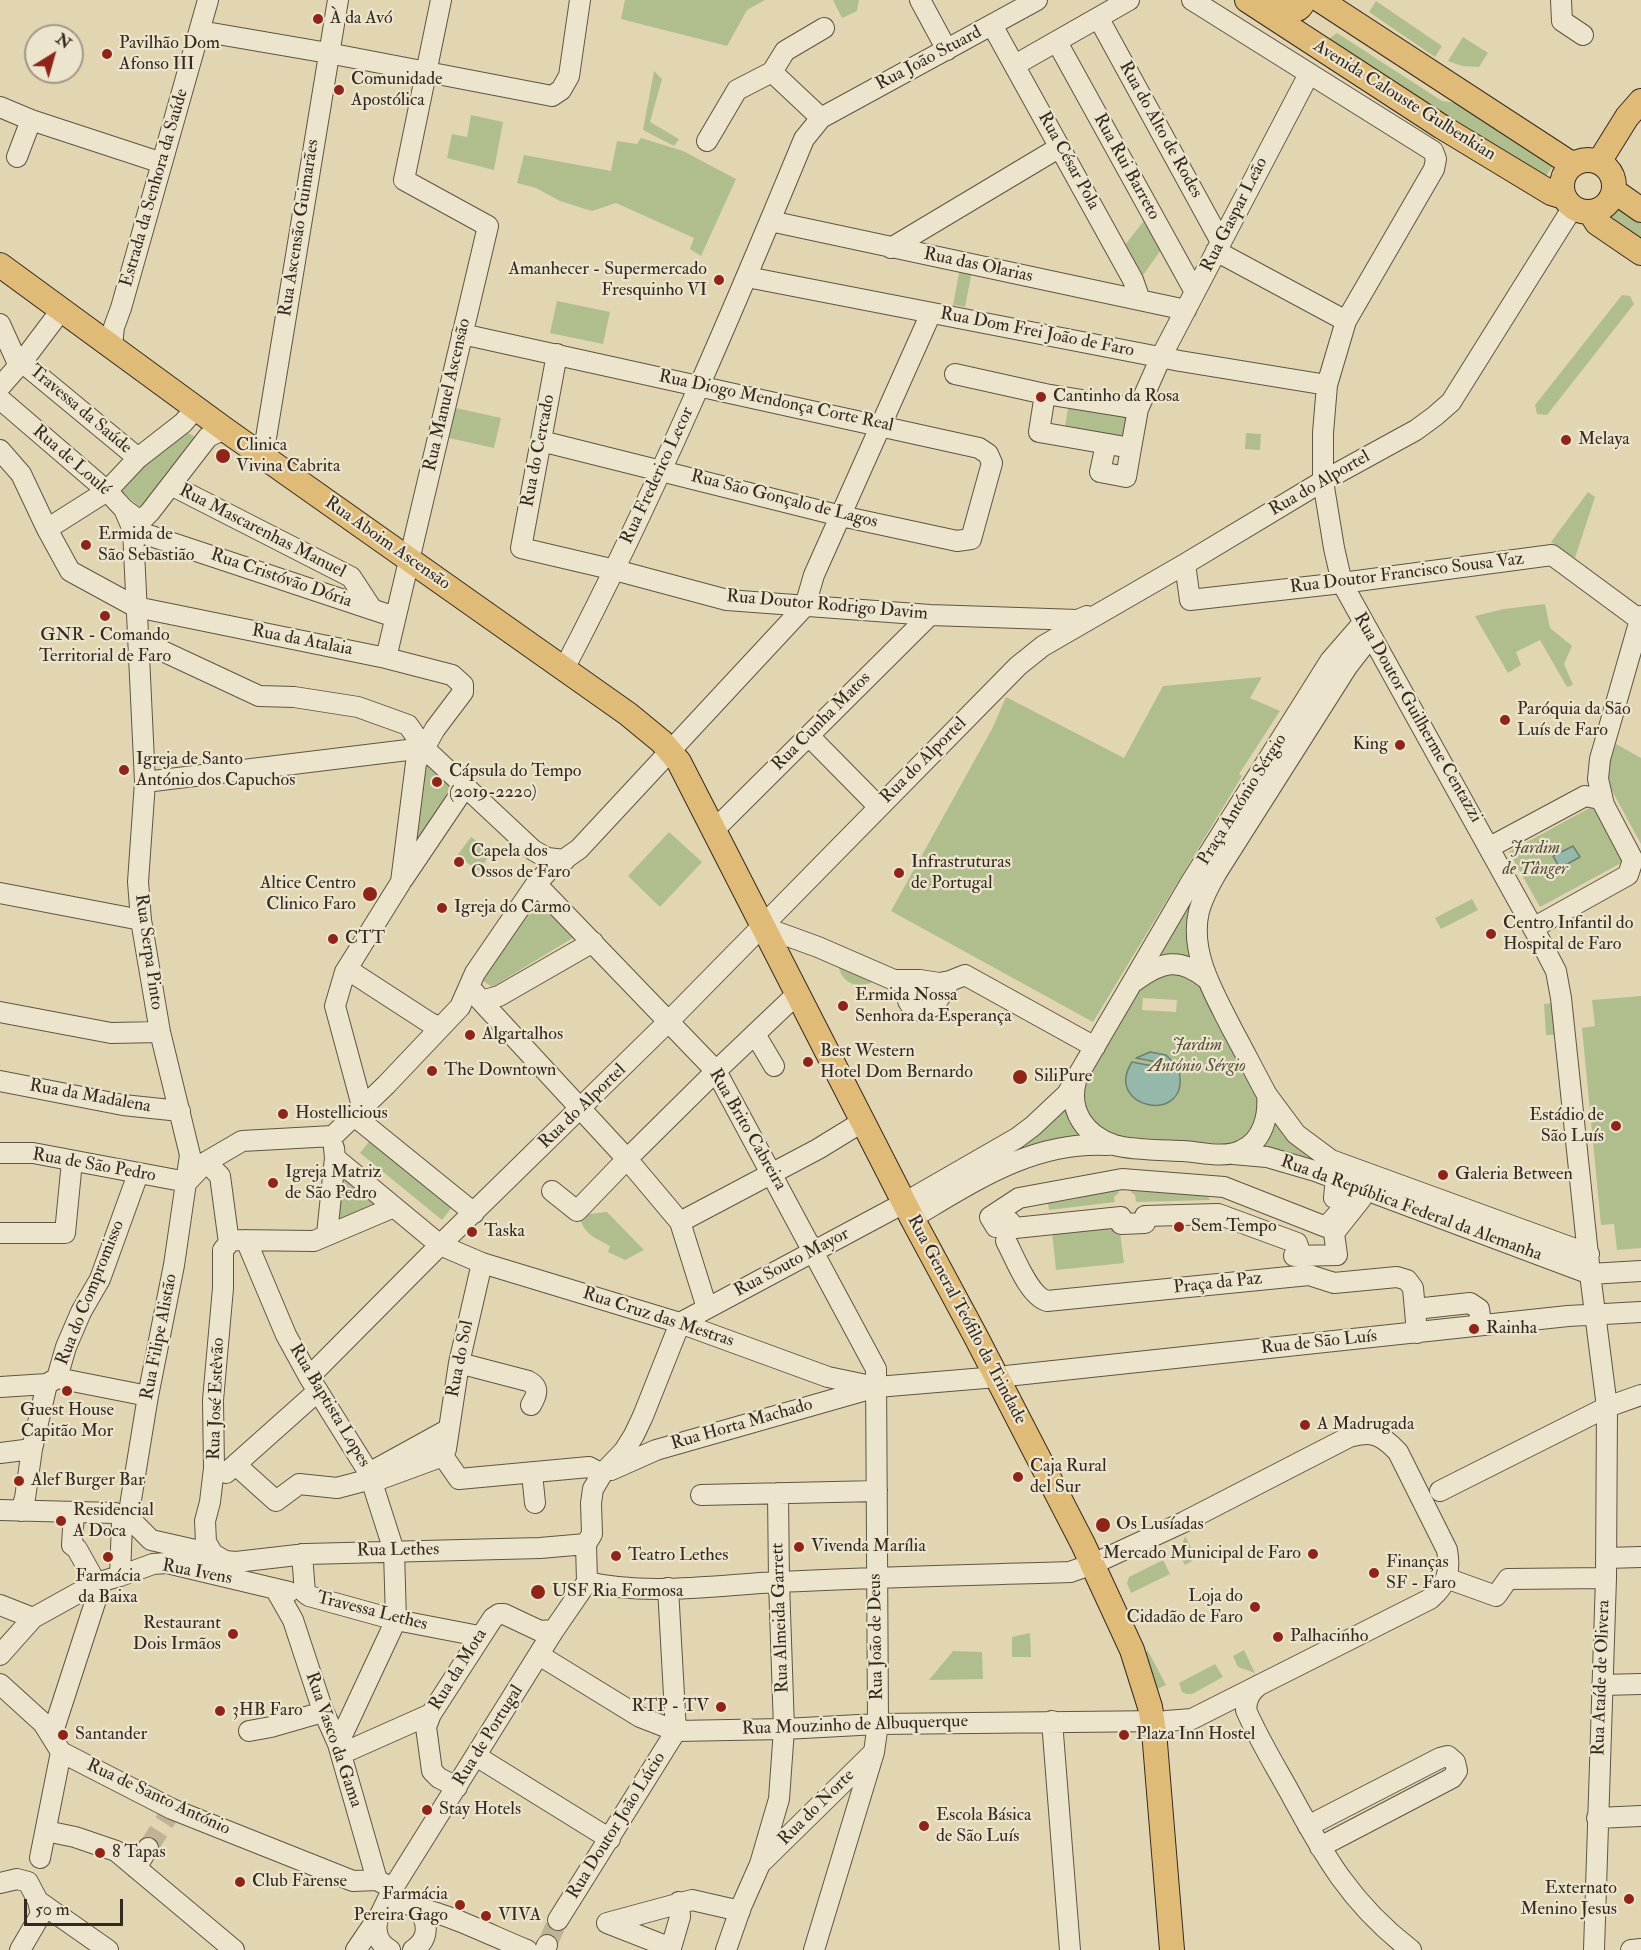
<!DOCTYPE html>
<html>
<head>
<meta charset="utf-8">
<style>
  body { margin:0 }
  #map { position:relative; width:1641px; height:1950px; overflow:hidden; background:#e1d6b1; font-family:"IM FELL Double Pica",serif }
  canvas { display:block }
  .north { position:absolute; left:24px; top:24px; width:60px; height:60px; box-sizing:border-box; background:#ece4cc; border:2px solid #a39987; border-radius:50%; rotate:37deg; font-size:16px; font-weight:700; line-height:24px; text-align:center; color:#35291f }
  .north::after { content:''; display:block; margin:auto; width:21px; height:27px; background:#8f2418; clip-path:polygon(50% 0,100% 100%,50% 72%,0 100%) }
  .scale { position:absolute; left:24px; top:1899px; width:99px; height:27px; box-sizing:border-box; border:3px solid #35291f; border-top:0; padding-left:8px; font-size:18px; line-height:21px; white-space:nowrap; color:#35291f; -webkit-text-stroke:4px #ece4cc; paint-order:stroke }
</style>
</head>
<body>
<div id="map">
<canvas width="1641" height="1950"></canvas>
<div class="north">N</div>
<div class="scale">50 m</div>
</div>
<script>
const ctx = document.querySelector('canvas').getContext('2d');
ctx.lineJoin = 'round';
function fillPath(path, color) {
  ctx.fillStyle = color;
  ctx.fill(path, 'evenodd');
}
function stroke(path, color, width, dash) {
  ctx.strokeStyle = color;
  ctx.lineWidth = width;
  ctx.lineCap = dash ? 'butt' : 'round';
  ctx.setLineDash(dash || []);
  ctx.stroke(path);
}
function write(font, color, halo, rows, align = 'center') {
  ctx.font = font + ' "IM FELL Double Pica",serif';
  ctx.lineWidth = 4.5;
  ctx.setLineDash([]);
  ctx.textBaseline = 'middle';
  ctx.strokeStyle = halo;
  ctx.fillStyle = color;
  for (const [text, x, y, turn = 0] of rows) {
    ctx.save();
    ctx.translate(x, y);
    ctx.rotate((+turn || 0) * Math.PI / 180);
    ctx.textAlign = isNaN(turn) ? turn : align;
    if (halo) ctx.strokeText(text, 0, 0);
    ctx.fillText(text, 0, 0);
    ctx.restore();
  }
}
const green = new Path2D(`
  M625 0H765L747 10 727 46 621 19Z
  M833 0H859L857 11 842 18Z
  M1376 1 1442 46 1435 57 1369 12Z
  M1337 33 1442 101 1463 104 1555 163 1544 179 1331 43 1330 38Z
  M1463 37 1488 53 1479 67 1462 66 1448 61Z
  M654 71 662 79 650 122 679 139 674 146 643 130Z
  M471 115 503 122 494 170 447 158 452 134 467 137Z
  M641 138 683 151 736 179 701 256 690 249 694 238 616 203 592 211 560 201 536 188 517 183 524 155 611 171 617 141 637 144Z
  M1617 203 1641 220V243L1606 219 1615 210Z
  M1147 217 1163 247 1141 278 1124 246Z
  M960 268 972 271 965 307 953 305Z
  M1622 295 1630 296 1634 304 1547 415 1537 414 1535 405Z
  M557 301 610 312 603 344 550 333Z
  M1069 401 1134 412 1128 444 1064 433Z
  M456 408 501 418 494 448 449 438Z
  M188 433 194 436 196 443 146 505 139 506 119 489V482L181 434Z
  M1246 433 1261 434 1260 450 1245 449Z
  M1588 492 1595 497 1575 558 1551 542Z
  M1545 604 1550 628 1572 646 1564 664 1573 685 1567 687 1540 640 1516 652 1521 665 1508 673 1475 616 1504 609Z
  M1262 677 1250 698 1280 711 1239 774 1242 776 1093 1022 891 911 993 727 1006 697 1124 758 1163 686Z
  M1616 744 1641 758V844L1610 787 1608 768Z
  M426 760 455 787 412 853 422 766Z
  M1593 806 1623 862 1540 907 1509 852Z
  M669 832 702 862 660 907 628 876Z
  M471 837 492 851 479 871 457 856Z
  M1191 897 1195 898 1192 960 1155 959Z
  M536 898 576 936 492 987 479 978Z
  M1472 899 1478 910 1441 929 1435 918Z
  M838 964 875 981C858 990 841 984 838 964Z
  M1178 971 1203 986 1251 1076 1260 1106 1251 1133 1239 1142 1227 1144 1115 1136C1100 1131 1083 1119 1082 1102 1080 1075 1131 1000 1149 977ZM1143 998 1177 1000 1176 1012 1142 1010Z
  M1641 996V1248L1617 1250 1614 1224 1601 1225 1582 1028 1595 1026 1592 1000Z
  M1552 1003 1554 1035H1546L1544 1004Z
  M1068 1102 1087 1137 1027 1149 1025 1144Z
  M1275 1119 1317 1158 1316 1163 1255 1149Z
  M371 1139 453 1206 442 1220 360 1153Z
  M344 1178 376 1204 337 1223 336 1179Z
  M1118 1185 1119 1193 1114 1197 1115 1202 1049 1210 1048 1203 1076 1199 1080 1194Z
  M1130 1185 1205 1192 1210 1200 1136 1202 1135 1195 1131 1192Z
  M607 1212 644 1250 625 1260 608 1252 610 1246C596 1238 581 1233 580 1215Z
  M1119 1224 1124 1263 1056 1270 1052 1231Z
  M1185 1536 1197 1558 1185 1565 1179 1554Z
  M1163 1560 1170 1574 1131 1593 1127 1583 1129 1577Z
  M1030 1633 1031 1657H1012V1637Z
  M1244 1650 1255 1673 1238 1667 1233 1656Z
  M953 1651 982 1652 983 1679 929 1680Z
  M1148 1651 1166 1685 1157 1689 1143 1653Z
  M1215 1664 1223 1677 1192 1694H1187L1182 1692 1179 1683Z`);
const water = new Path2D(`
  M1573 846 1580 857 1560 868 1553 856Z
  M1150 1052 1166 1055 1177 1066 1136 1058Z
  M1132 1062 1179 1071C1191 1126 1102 1109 1132 1062Z`);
const minorTunnel = new Path2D(`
  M148 1848 170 1813
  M547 1945 558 1920`);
const minor = new Path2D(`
  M920 0 947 50
  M1192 0 1433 151 1436 159 1434 169 1346 321 1327 385 1323 433V481L1334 548 1342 583 1542 944 1556 971 1561 998 1590 1274 1607 1407 1606 1578 1594 1950
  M1561 0 1562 21 1583 35
  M1099 19 1221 242
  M992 25 1133 280 1140 300
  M200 31 328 53 552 96 561 90 569 76 580 0
  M1057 42 1195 292
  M1015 65 1129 0
  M772 72 821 118
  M0 107 31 120 162 163
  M707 141 737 90 772 72 785 51 824 28
  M17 157 31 120
  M770 221 1186 310
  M891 248 1060 147
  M1216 251 1346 321
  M747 277 1180 361 1327 385
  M0 324 19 366
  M462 334 979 448 988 454 992 463 971 539 957 541 841 516 541 441
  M112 346 114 327 121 308 208 0
  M557 354 521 548 615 570 727 600 930 615 1078 620 1087 616
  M22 362 138 458
  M955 374 1045 394 1138 409 1131 448 1039 432 1045 394
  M0 387 22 362 62 309
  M0 399 107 491 124 509 133 530 145 782 138 882 141 920 160 1032 190 1155 174 1265 148 1396 128 1518
  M1138 409 1161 357 1309 74
  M1106 444 1100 472 1126 477 1131 448
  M0 450 21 474 47 529 70 571 136 607 386 658 452 675 463 685V692L435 729 416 763 401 882 345 972 335 1006 362 1106
  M263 456 338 0
  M171 485 351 577 372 609
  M124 509 136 518 143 519 150 512 208 437 216 433 227 431
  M47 529 107 491 138 458 183 423 196 408
  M133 530 395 617
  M1185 564 1190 600 1342 583 1552 555 1640 620
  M139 640 259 696 294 697 358 707 408 725 424 748 533 850 547 858 565 860
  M386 658 488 226 404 180 441 0
  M564 669C654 497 730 318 804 139L821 118 1037 0
  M809 736 879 807
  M145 782 424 748
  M1604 805 1598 779 1600 759 1641 616
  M714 830 930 615
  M1490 847 1585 796 1600 799 1604 805 1633 860 1628 875 1533 928
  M403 879 465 787
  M536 884 716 1071 876 1369 878 1724 874 1752 814 1950
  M0 893 141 920
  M763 927 818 947 894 980H920L939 983 950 981 965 975 1095 1047
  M345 972 353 973 430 1023 440 1027
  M916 981C901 991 906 1009 923 1011L934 1006 950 981
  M1135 981C1162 961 1180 957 1207 979
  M475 993 481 1001 499 996 593 942
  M481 1001 627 1159 680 1222 707 1308
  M0 1012 111 1033 160 1032
  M755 1034 774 1066
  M0 1081 123 1105 180 1111
  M1076 1081C1068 1111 1085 1135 1114 1145 1131 1150 1163 1150 1183 1151 1201 1152 1225 1159 1242 1150 1263 1141 1269 1115 1267 1095 1255 1073 1244 1051 1232 1029 1214 993 1189 953 1199 911 1203 897 1210 884 1217 872L1347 667 1371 636
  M1267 1095 1296 1134 1331 1160 1589 1254
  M353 1115 474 1213
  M333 1136 386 1085 460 1007 475 973 536 884 549 870 579 849 805 606 814 575 931 313
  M0 1153H33L187 1182
  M1233 1154 1267 1157 1315 1171 1590 1274 1641 1271
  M335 1158 440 1245 482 1263 680 1323 828 1377 871 1386
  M206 1162 220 1176 229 1243
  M1122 1179 1224 1187 1326 1227 1344 1207 1348 1208 1349 1203 1346 1198 1343 1201 1339 1199V1196L1334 1198 1335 1187 1361 1199 1334 1233 1337 1255 1294 1256 1298 1254 1299 1249 1297 1243 1218 1214 1145 1216V1223L1121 1224V1217L1015 1228 1010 1222 996 1227 990 1217 1019 1198Z
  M187 1182 206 1162 242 1141 333 1136
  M552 1191 577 1211 627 1159 716 1071 797 994
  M912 1218C975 1181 1032 1141 1108 1145
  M680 1222 818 1149 862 1122
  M0 1233H65L72 1161
  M327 1234 335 1158 334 1148
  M236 1240 314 1241 394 1207
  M246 1240 286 1335 309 1377 369 1473 394 1551 396 1620 338 1744
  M1006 1241C1015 1258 1029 1296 1047 1301L1309 1275 1334 1283 1397 1277 1407 1280 1413 1288 1417 1333
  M1415 1309 1470 1303 1479 1309 1481 1324
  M459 1363 528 1381C540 1387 537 1395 531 1405
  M309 1377 440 1245 669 1021 1018 666 1043 646 1185 564 1323 481 1416 430 1435 416 1451 402 1573 207
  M57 1378 66 1347 81 1312 100 1279 138 1174
  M0 1387 47 1384 57 1378 148 1396
  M0 1453 32 1449
  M443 1456 446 1449 459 1363 482 1263
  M443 1456 459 1479 589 1467 602 1474
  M236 1465 276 1501 299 1484 337 1488 371 1479
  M611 1470 656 1450 877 1387 997 1377 1568 1316 1641 1312
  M226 1473 318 1391
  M369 1473 449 1429
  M532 1473 535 1503
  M375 1481 443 1456
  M1440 1491 1607 1407 1641 1395
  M701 1495 877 1491
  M0 1510 115 1513 134 1523 151 1540 213 1554 225 1561 236 1562 306 1554 540 1548 586 1544
  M21 1511 25 1498 32 1449 47 1384
  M74 1512 72 1545 77 1549 96 1583
  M213 1554 206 1542 205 1521 210 1502 214 1468 213 1400 223 1288V1250L229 1243
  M302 1554 305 1593 309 1596 396 1620 479 1636
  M1606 1558 1641 1557
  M120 1576 153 1564 167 1563 289 1592
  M1446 1578 1496 1596 1508 1579 1606 1578
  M587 1582 586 1544 592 1534 591 1503 593 1489 602 1474 624 1451 634 1435 643 1416 680 1323 904 1203 1017 1138 1033 1126 1067 1094 1191 882 1330 661 1363 623
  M276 1590 293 1620 322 1708 338 1744 377 1880 388 1886
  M0 1605 33 1618
  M0 1655 33 1618 96 1583 120 1576 122 1523
  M539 1655 640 1717 676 1731 784 1729 878 1724 1166 1721 1192 1719 1430 1599C1447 1584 1451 1572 1447 1550L1398 1452C1382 1435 1372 1430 1349 1437L1184 1522 1093 1564 1070 1572C973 1575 875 1577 778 1582 717 1585 647 1596 587 1582
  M0 1684 43 1723 61 1752 172 1809 353 1881 377 1880
  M1259 1685C1250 1692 1247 1698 1246 1710 1258 1738 1274 1764 1289 1791 1324 1856 1351 1904 1411 1950
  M1602 1685 1641 1684
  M1052 1721 1070 1950
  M249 1731 271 1727 323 1712
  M52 1735 102 1581
  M341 1754 431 1714
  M476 1756 610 1839
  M457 1787 439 1778 432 1771 426 1727 431 1714 493 1618 499 1614H504L540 1631 554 1630
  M1597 1818 1641 1816
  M1308 1826 1440 1758 1448 1756 1455 1762 1457 1771 1452 1778 1320 1847
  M46 1831 75 1837 116 1851 234 1950
  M40 1858 61 1752
  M763 1861 872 1754
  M136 1868 148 1848
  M0 1883 17 1879 28 1882 38 1901 41 1914 20 1950
  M38 1901 108 1950
  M679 1902 680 1917 671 1948 607 1923 692 1900 740 1911
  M381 1913 393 1888 554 1630 587 1582
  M558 1920 676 1731 668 1588
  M356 1950 377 1919
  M390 1950C383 1946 378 1940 377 1932 374 1917 385 1904 400 1903 407 1903 412 1906 418 1908 454 1916 492 1936 527 1950
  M413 1950C430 1939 429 1921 416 1907
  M545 1950 547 1945
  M726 1950 741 1907 760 1864 779 1799 784 1729 779 1582 778 1493
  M1631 1950 1641 1949`);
const major = new Path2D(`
  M1247 0 1442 127 1551 193 1564 197
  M1269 0 1287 12C1297 10 1301 9 1304 0
  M1320 0 1573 165
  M1562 186a26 26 0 1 1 52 0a26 26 0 1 1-52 0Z
  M1599 162 1627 117 1641 101
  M1614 191 1641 210
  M1590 212 1597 223 1641 253
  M0 265 227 431 628 714 662 742 679 762 912 1218 975 1335 1083 1544 1132 1650 1150 1707 1154 1731 1172 1950`);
const markers = [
  [318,19,6,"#8f2418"],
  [107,54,6,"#8f2418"],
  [339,90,6,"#8f2418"],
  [719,280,6,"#8f2418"],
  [1041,397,6,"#8f2418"],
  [1566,440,6,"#8f2418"],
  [223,456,8,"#8f2418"],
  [86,545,6,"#8f2418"],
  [105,616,6,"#8f2418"],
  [1505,720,6,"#8f2418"],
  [1400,745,6,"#8f2418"],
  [124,770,6,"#8f2418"],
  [437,782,6,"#8f2418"],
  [459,862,6,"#8f2418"],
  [899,873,6,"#8f2418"],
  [370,894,8,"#8f2418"],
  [442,908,6,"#8f2418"],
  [1491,934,6,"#8f2418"],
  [333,939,6,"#8f2418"],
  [843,1006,6,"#8f2418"],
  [470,1035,6,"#8f2418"],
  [808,1062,6,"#8f2418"],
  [432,1071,6,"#8f2418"],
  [1020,1077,8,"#8f2418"],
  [283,1114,6,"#8f2418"],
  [1616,1126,6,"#8f2418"],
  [1443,1175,6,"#8f2418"],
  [273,1183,6,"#8f2418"],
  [1179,1227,6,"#8f2418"],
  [472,1232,6,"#8f2418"],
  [1474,1329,6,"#8f2418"],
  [67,1391,6,"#8f2418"],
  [1305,1425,6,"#8f2418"],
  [1018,1477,6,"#8f2418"],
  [19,1481,6,"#8f2418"],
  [61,1521,6,"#8f2418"],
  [1103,1525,8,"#8f2418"],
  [799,1547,6,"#8f2418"],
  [1313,1554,6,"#8f2418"],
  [616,1556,6,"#8f2418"],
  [108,1557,6,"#8f2418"],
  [1374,1573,6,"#8f2418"],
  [538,1592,8,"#8f2418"],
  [1255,1607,6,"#8f2418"],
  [233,1634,6,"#8f2418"],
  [1278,1637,6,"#8f2418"],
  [721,1707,6,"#8f2418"],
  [220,1711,6,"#8f2418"],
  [63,1735,6,"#8f2418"],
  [1124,1735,6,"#8f2418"],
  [427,1810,6,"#8f2418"],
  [924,1826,6,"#8f2418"],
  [100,1853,6,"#8f2418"],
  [240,1882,6,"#8f2418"],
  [1629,1899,6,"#8f2418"],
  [460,1905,6,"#8f2418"],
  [486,1916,6,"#8f2418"]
];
const poiNames = [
  ["À da Avó",330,19],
  ["Pavilhão Dom",119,44],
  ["Afonso III",119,65],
  ["Comunidade",351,80],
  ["Apostólica",351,101],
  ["Amanhecer - Supermercado",707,270,"right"],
  ["Fresquinho VI",707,291,"right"],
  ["Cantinho da Rosa",1053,397],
  ["Melaya",1578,440],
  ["Clinica",236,446],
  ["Vivina Cabrita",236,467],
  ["Ermida de",98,535],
  ["São Sebastião",98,556],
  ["GNR - Comando",105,636,"center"],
  ["Territorial de Faro",105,657,"center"],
  ["Paróquia da São",1517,710],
  ["Luís de Faro",1517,731],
  ["King",1388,745,"right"],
  ["Igreja de Santo",136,760],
  ["António dos Capuchos",136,781],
  ["Cápsula do Tempo",449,772],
  ["(2019-2220)",449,793],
  ["Capela dos",471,852],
  ["Ossos de Faro",471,873],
  ["Infrastruturas",911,863],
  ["de Portugal",911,884],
  ["Altice Centro",356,884,"right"],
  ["Clinico Faro",356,905,"right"],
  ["Igreja do Carmo",454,908],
  ["Centro Infantil do",1503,924],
  ["Hospital de Faro",1503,945],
  ["CTT",345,939],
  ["Ermida Nossa",855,996],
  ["Senhora da Esperança",855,1017],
  ["Algartalhos",482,1035],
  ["Best Western",820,1052],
  ["Hotel Dom Bernardo",820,1073],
  ["The Downtown",444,1071],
  ["SiliPure",1034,1077],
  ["Hostellicious",295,1114],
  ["Estádio de",1604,1116,"right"],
  ["São Luís",1604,1137,"right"],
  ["Igreja Matriz",285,1173],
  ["de São Pedro",285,1194],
  ["Galeria Between",1455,1175],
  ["Sem Tempo",1191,1227],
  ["Taska",484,1232],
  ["Rainha",1486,1329],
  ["Guest House",67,1411,"center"],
  ["Capitão Mor",67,1432,"center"],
  ["A Madrugada",1317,1425],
  ["Caja Rural",1030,1467],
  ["del Sur",1030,1488],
  ["Alef Burger Bar",31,1481],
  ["Residencial",73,1511],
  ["A Doca",73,1532],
  ["Os Lusíadas",1116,1525],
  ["Vivenda Marília",811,1547],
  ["Mercado Municipal de Faro",1301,1554,"right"],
  ["Teatro Lethes",628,1556],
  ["Finanças",1386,1563],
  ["SF - Faro",1386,1584],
  ["Farmácia",108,1577,"center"],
  ["da Baixa",108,1598,"center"],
  ["USF Ria Formosa",552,1592],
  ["Loja do",1243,1597,"right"],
  ["Cidadão de Faro",1243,1618,"right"],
  ["Restaurant",221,1624,"right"],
  ["Dois Irmãos",221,1645,"right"],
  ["Palhacinho",1290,1637],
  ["RTP - TV",709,1707,"right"],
  ["3HB Faro",232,1711],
  ["Santander",75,1735],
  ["Plaza Inn Hostel",1136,1735],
  ["Stay Hotels",439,1810],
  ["Escola Básica",936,1816],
  ["de São Luís",936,1837],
  ["8 Tapas",112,1853],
  ["Club Farense",252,1882],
  ["Externato",1617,1889,"right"],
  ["Menino Jesus",1617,1910,"right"],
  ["Farmácia",448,1895,"right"],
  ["Pereira Gago",448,1916,"right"],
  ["VIVA",498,1916]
];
const streetNames = [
  ["Rua João Stuard",929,59,-28],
  ["Avenida Calouste Gulbenkian",1404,101,32],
  ["Rua do Alto de Rodes",1160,130,61],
  ["Rua César Pola",1068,161,61],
  ["Rua Rui Barreto",1126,167,61],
  ["Estrada da Senhora da Saúde",155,188,-74],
  ["Rua Gaspar Leão",1235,215,-63],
  ["Rua Ascensão Guimarães",300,228,-81],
  ["Rua das Olarias",978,266,12],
  ["Rua Dom Frei João de Faro",1037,333,11],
  ["Rua Manuel Ascensão",448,395,-77],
  ["Rua Diogo Mendonça Corte Real",776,402,12],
  ["Travessa da Saúde",80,410,40],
  ["Rua do Cercado",539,451,-79],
  ["Rua de Loulé",71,461,41],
  ["Rua Frederico Lecor",658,476,-65],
  ["Rua do Alportel",1320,484,-30],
  ["Rua São Gonçalo de Lagos",784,500,14],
  ["Rua Mascarenhas Manuel",262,532,27],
  ["Rua Aboim Ascensão",387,544,35],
  ["Rua Doutor Francisco Sousa Vaz",1407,574,-7],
  ["Rua Cristóvão Dória",281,579,19],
  ["Rua Doutor Rodrigo Davim",827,606,5],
  ["Rua da Atalaia",302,641,11],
  ["Rua Doutor Guilherme Centazzi",1417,718,60],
  ["Rua Cunha Matos",822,722,-45],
  ["Rua do Alportel",924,761,-45],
  ["Praça António Sérgio",1243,800,-58],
  ["Rua Serpa Pinto",148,952,82],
  ["Rua da Madalena",90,1097,10],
  ["Rua do Alportel",583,1107,-44],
  ["Rua Brito Cabreira",747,1130,60],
  ["Rua de São Pedro",94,1166,10],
  ["Rua da República Federal da Alemanha",1411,1209,20],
  ["Rua Souto Mayor",792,1263,-28],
  ["Praça da Paz",1218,1284,-6],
  ["Rua do Compromisso",91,1293,-68],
  ["Rua Cruz das Mestras",658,1318,18],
  ["Rua General Teófilo da Trindade",966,1320,62],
  ["Rua Filipe Alistão",160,1337,-79],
  ["Rua de São Luís",1319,1343,-6],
  ["Rua do Sol",461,1359,-79],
  ["Rua José Estêvão",217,1399,-88],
  ["Rua Baptista Lopes",329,1406,59],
  ["Rua Horta Machado",742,1425,-16],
  ["Rua Lethes",398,1551,-1],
  ["Rua Ivens",197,1573,11],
  ["Travessa Lethes",372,1612,14],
  ["Rua Almeida Garrett",781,1618,-92],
  ["Rua João de Deus",877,1637,-91],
  ["Rua da Mota",459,1670,-58],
  ["Rua Ataíde de Olivera",1602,1678,-88],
  ["Rua Mouzinho de Albuquerque",855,1726,-2],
  ["Rua de Portugal",489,1736,-58],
  ["Rua Vasco da Gama",333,1740,71],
  ["Rua de Santo António",158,1798,25],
  ["Rua do Norte",817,1808,-45],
  ["Rua Doutor João Lúcio",617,1826,-58]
];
const parkNames = [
  ["Jardim",1535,849],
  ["de Tânger",1535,870],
  ["Jardim",1197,1046],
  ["António Sérgio",1197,1067]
];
fillPath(green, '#b0be8e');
fillPath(water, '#94b9aa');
stroke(water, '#6e7f72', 1.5);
stroke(minorTunnel, '#bfb394', 20, [20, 10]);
stroke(minor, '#605444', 22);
stroke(major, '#35291f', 26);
stroke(minor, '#ece4cc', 20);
stroke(major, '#e0bb78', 24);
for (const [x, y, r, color] of markers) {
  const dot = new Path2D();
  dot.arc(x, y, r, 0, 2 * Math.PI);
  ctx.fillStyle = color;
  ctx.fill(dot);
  stroke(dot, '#ece4cc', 2);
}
write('18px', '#35291f', '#ece4cc', poiNames, 'left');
write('18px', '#35291f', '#ece4cc', streetNames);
write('italic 18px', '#544e3b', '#ece4cc', parkNames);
</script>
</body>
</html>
